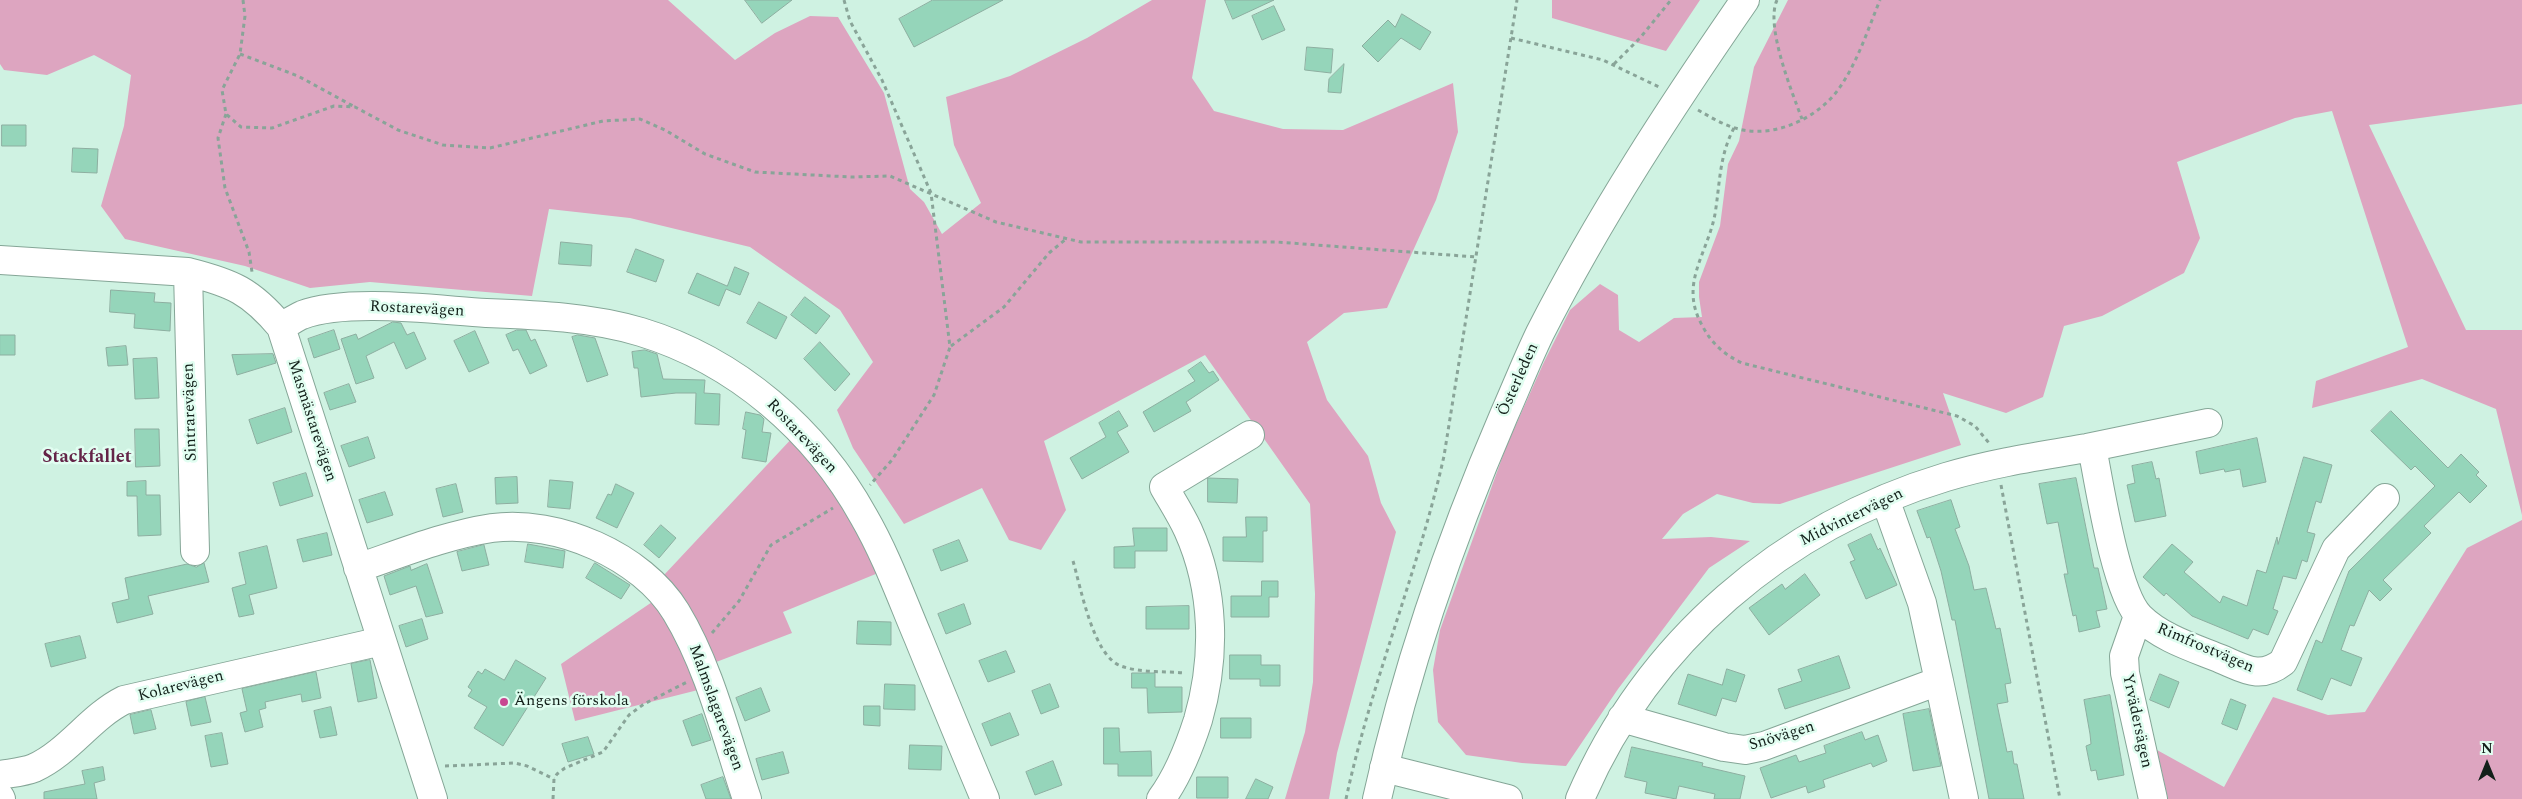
<!DOCTYPE html>
<html>
<head>
<meta charset="utf-8">
<style>
  body { margin:0 }
  #map { position:relative; width:2522px; height:799px; overflow:hidden; background:#cff2e2; font-family:Spectral,serif }
  canvas { display:block }
  .north { position:absolute; left:2462px; top:739px; width:50px; height:50px; -webkit-text-stroke:4px #e1fef1; paint-order:stroke; rotate:0deg; font-size:14px; font-weight:700; line-height:20px; text-align:center; color:#13201a }
  .north::after { content:''; display:block; margin:auto; width:18px; height:22px; background:#13201a; clip-path:polygon(50% 0,100% 100%,50% 72%,0 100%) }
</style>
</head>
<body>
<div id="map">
<canvas width="2522" height="799"></canvas>
<div class="north">N</div>
</div>
<script>
const ctx = document.querySelector('canvas').getContext('2d');
ctx.lineJoin = 'round';
function fillPath(path, color) {
  ctx.fillStyle = color;
  ctx.fill(path, 'evenodd');
}
function stroke(path, color, width, dash) {
  ctx.strokeStyle = color;
  ctx.lineWidth = width;
  ctx.lineCap = dash ? 'butt' : 'round';
  ctx.setLineDash(dash || []);
  ctx.stroke(path);
}
function write(font, color, halo, rows, align = 'center') {
  ctx.font = font + ' Spectral,serif';
  ctx.lineWidth = 5;
  ctx.setLineDash([]);
  ctx.textBaseline = 'middle';
  ctx.strokeStyle = halo;
  ctx.fillStyle = color;
  for (const [text, x, y, turn = 0] of rows) {
    ctx.save();
    ctx.translate(x, y);
    ctx.rotate((+turn || 0) * Math.PI / 180);
    ctx.textAlign = isNaN(turn) ? turn : align;
    if (halo) ctx.strokeText(text, 0, 0);
    ctx.fillText(text, 0, 0);
    ctx.restore();
  }
}
const forest = new Path2D(`
  M0 0H668L735 60 775 33 810 16 838 17 884 93 910 189 924 202 942 234 981 203 954 145 946 97 1010 76 1087 38 1152 0H1206L1192 78 1214 111 1283 129 1343 130 1453 83 1458 132 1436 200 1387 308 1344 313 1307 342 1327 400 1368 456 1381 503 1396 532 1337 753 1329 799H1285L1305 732 1313 682 1315 594 1310 504 1205 355 1044 441 1066 510 1041 550 1009 540 982 488 904 524 853 448 837 410 873 362 840 310 750 247 630 218 549 209 532 296 370 282 310 288 245 266 125 239 101 206 124 126 131 75 94 55 47 75 4 70 0 64Z
  M1552 0H1700L1666 51 1552 18Z
  M1788 0H2522V104L2369 125 2466 330H2522V515L2496 409 2422 379 2312 408 2316 381 2408 347 2332 111 2295 118 2177 162 2200 238 2184 273 2102 316 2064 326 2043 397 2006 413 1943 393 1961 445 1780 504 1753 503 1717 494 1683 514 1662 539 1711 537 1750 541 1709 568 1618 689 1566 766 1522 763 1466 755 1438 722 1433 670 1440 630 1506 447 1544 362 1570 310 1600 284 1618 295 1619 330 1639 342 1674 318 1702 317 1699 297V282L1720 226 1728 164 1739 141 1754 67Z
  M795 435 836 486 883 571 783 612 792 633 711 664 695 623 664 575Z
  M2522 520V799H2168L2157 750 2224 787 2273 697 2328 715 2365 712 2467 548Z
  M658 598 698 690 575 721 561 664Z`);
const building = new Path2D(`
  M745 0H792L762 23Z
  M933 0H1003L914 47 899 19Z
  M1225 0H1274L1233 19Z
  M1274 6 1285 30 1262 40 1252 16Z
  M1402 14 1431 32 1420 50 1401 38 1378 62 1362 46 1388 20 1395 27Z
  M1307 47 1333 49 1331 73 1305 70Z
  M1344 64 1341 93 1328 92 1329 79Z
  M2 125H26V146H2Z
  M73 148 98 149 97 173 72 172Z
  M561 242 592 245 591 266 559 264Z
  M636 249 664 260 656 282 627 272Z
  M735 267 749 273 740 295 726 289 719 306 688 293 697 273 727 286Z
  M111 290 155 293 154 302 171 303 170 331 134 328 135 314 110 312Z
  M805 297 830 316 816 334 791 315Z
  M759 302 787 317 776 339 747 323Z
  M393 322 401 323 407 335 414 332 426 359 406 369 394 342 366 356 374 378 356 384 341 339 356 334 358 339Z
  M334 330 340 349 314 358 308 339Z
  M517 330H526L531 341 535 339 547 366 530 374 518 349 513 351 506 335Z
  M475 331 489 363 469 372 454 341Z
  M0 335H15V355H0Z
  M578 335 595 338 608 375 587 382 572 337Z
  M820 342 850 374 835 391 804 359Z
  M126 346 128 365 108 366 106 348Z
  M645 350 657 354 663 379 705 380 704 393 720 394 719 425 695 424 696 393H676L641 397 638 368H634L632 352Z
  M273 354 276 363 237 375 232 355Z
  M157 358 159 398 135 399 133 359Z
  M1201 362 1209 373 1213 371 1219 380 1186 402 1191 411 1154 432 1143 412 1195 381 1188 371Z
  M349 384 356 402 330 410 324 393Z
  M285 408 292 432 257 444 249 420Z
  M1119 411 1128 426 1117 432 1129 452 1082 479 1070 458 1106 437 1099 423Z
  M2391 411 2448 468 2461 454 2479 472 2476 475 2487 486 2470 503 2459 492 2424 526 2431 533 2383 580 2392 589 2380 601 2369 590 2354 626 2350 625 2341 650 2362 658 2351 686 2331 678 2322 700 2297 690 2316 640 2322 643 2349 571 2435 486 2415 466 2411 470 2371 431Z
  M746 412 760 415 764 419 762 432 771 433 766 462 742 458 746 430 743 429Z
  M135 429H159L160 466 136 467Z
  M368 437 375 458 349 467 341 446Z
  M2257 438 2266 482 2243 487 2240 469 2225 472 2224 469 2200 474 2196 452Z
  M2304 457 2332 465 2321 503 2316 501 2307 532 2315 534 2307 562 2302 560 2296 579 2283 576 2273 609 2278 611 2268 635 2253 629 2248 639 2192 616 2166 593 2164 596 2143 577 2172 544 2193 562 2184 572 2220 603 2223 596 2247 606 2257 570 2266 573 2277 537 2278 544Z
  M2152 462 2156 479 2159 478 2166 516 2135 522 2127 485 2135 483 2132 466Z
  M306 473 313 496 280 506 273 483Z
  M517 477 518 503 496 504 495 478Z
  M1208 478 1238 479 1237 503 1208 502Z
  M2076 478 2094 568H2098L2107 609 2096 611 2100 627 2079 632 2076 615 2073 616 2064 574H2068L2058 522 2047 524 2039 484Z
  M550 480 573 482 570 509 548 507Z
  M146 481V495H160L161 535 138 536 137 496H127V482Z
  M456 484 463 512 443 517 436 489Z
  M616 484 634 493 617 528 596 518 608 494 611 495Z
  M385 492 393 515 367 523 359 500Z
  M1951 500 1960 527 1955 529 1969 566 1974 590 1986 588 1996 629 2000 628 2011 683 2005 684 2008 702 1997 704 2007 752 2012 751 2014 764H2017L2024 799H1989L1955 620H1952L1941 571 1930 537 1927 538 1917 511Z
  M1246 517H1267V531H1263V562L1223 561V537H1246Z
  M661 525 676 538 659 558 644 545Z
  M1133 528H1167V551H1135V568H1114V547L1134 546Z
  M327 533 332 555 303 562 297 540Z
  M1871 534 1878 550 1880 548 1897 585 1866 599 1850 562 1855 560 1848 545Z
  M959 540 968 561 941 571 933 550Z
  M528 544 565 551 563 568 525 562Z
  M484 545 489 565 462 571 457 552Z
  M267 546 277 588 249 595 254 614 239 617 232 588 246 584 239 553Z
  M204 563 209 582 148 596 153 614 117 623 112 603 129 599 125 578 187 564 196 567Z
  M595 563 630 585 621 599 586 578Z
  M427 564 443 613 426 617 416 586 390 595 384 576 410 566 411 570Z
  M1805 574 1820 595 1769 635 1749 608 1782 584 1785 589Z
  M1262 581H1278V597H1269V617H1231V596H1261Z
  M964 604 971 624 946 634 938 614Z
  M1189 606V629H1146V607Z
  M422 619 428 639 406 647 399 626Z
  M858 621 891 622V645L857 644Z
  M80 636 86 658 51 667 45 644Z
  M1006 651 1015 672 988 682 979 661Z
  M1230 655H1261V665H1280V686H1260V679H1230Z
  M1839 656 1850 688 1785 709 1778 689 1802 681 1798 670Z
  M370 660 377 698 358 702 351 664Z
  M516 660 546 678 503 746 474 728 487 707 468 696 472 690 468 687 478 671 482 674 485 669 504 680Z
  M1727 669 1745 675 1736 702 1722 698 1716 716 1678 704 1688 674 1722 685Z
  M316 672 321 698 302 702 301 694 265 702 266 708 259 710 263 727 245 732 240 713 247 711 242 689Z
  M1132 673H1155V687H1182V712L1148 713 1147 688H1132Z
  M2160 674 2179 682 2169 708 2150 700Z
  M885 684 915 685V710L884 709Z
  M1050 684 1059 707 1041 714 1032 691Z
  M761 688 770 711 745 721 736 698Z
  M2110 695 2124 775 2098 780 2096 770 2091 771 2086 746 2091 744 2090 734 2084 700Z
  M205 697 211 722 191 726 186 702Z
  M2231 699 2246 705 2237 730 2222 724Z
  M864 706H880V726L864 725Z
  M331 707 337 735 320 738 314 711Z
  M1929 709 1941 766 1913 771 1903 714Z
  M151 710 156 729 134 734 130 715Z
  M1010 713 1019 735 991 746 982 724Z
  M702 714 711 740 692 746 683 721Z
  M1221 718H1251V738H1221Z
  M1104 728H1119L1120 752 1151 751 1152 776H1118V764H1104Z
  M1862 732 1865 740 1878 735 1887 761 1873 767 1871 763 1823 780 1825 787 1808 793 1806 786 1771 798 1760 768 1796 755 1799 762 1826 753 1824 746Z
  M222 733 228 764 211 767 205 736Z
  M588 737 594 754 568 762 562 744Z
  M910 745 942 746 941 770 909 769Z
  M1632 747 1703 763 1702 766 1745 776 1740 799H1714L1715 794 1679 786 1676 799 1645 793 1647 782 1625 777Z
  M783 752 789 773 762 780 756 759Z
  M1053 761 1062 785 1035 795 1026 772Z
  M103 767 105 780 94 783 97 799H44V792L85 784 82 771Z
  M723 777 731 799H706L701 785Z
  M1197 777H1228V798H1197Z
  M1256 779 1273 787 1268 799H1246Z`);
const path = new Path2D(`
  M243 0 245 16 240 54 222 90 226 114 241 127 272 128 334 106 355 107 398 130 443 145 490 148 603 121 640 119 665 130 705 154 755 172 851 177 890 176 996 222 1081 242H1277L1476 257
  M844 0 850 21 882 80 931 193 950 347 934 395 892 460 870 485
  M1777 0C1765 26 1792 92 1802 119
  M1511 38 1603 60 1661 88
  M240 54 298 76 353 106
  M1614 64 1640 38 1671 0
  M1698 110C1712 118 1727 127 1743 130 1778 137 1821 116 1840 87 1858 61 1868 29 1880 0
  M226 114 218 138 225 188 249 252 252 272
  M1734 128C1719 156 1720 184 1715 214 1707 256 1678 284 1703 327 1712 344 1725 355 1742 363L1957 416 1975 426 1989 443
  M951 346 1004 307 1049 253 1066 239
  M2001 485 2060 799
  M1073 561C1081 588 1093 656 1121 666 1140 673 1165 671 1185 673
  M712 633 739 601 771 545 833 508
  M445 766 515 763 527 766 554 779
  M553 799 554 779 557 774 565 768 603 752 629 715 644 704 687 682
  M1346 799C1371 682 1418 573 1444 456L1517 0`);
const minor = new Path2D(`
  M0 260 188 272C232 283 251 291 281 327L433 799
  M188 272 195 551
  M281 327C288 323 295 318 302 315 348 298 436 310 486 313 538 315 591 317 641 332 736 361 816 430 864 517 886 555 901 597 918 637 940 691 962 745 985 799
  M2092 447C2099 483 2116 594 2140 617 2161 638 2194 648 2221 659 2245 669 2260 680 2283 662L2336 549 2385 498
  M358 568C402 553 446 535 492 528 557 519 642 556 676 612 710 668 726 737 747 799
  M2138 616 2124 656 2125 673 2153 799
  M1939 681 1964 799
  M1622 718 1724 747 1745 750 1764 746 1939 681 1922 603 1885 499
  M1384 768 1508 799
  M0 775C11 773 24 772 34 768 69 752 90 717 124 700L382 641
  M0 797 1 799
  M1161 799C1178 776 1189 748 1198 720 1216 658 1215 590 1188 530 1181 515 1172 501 1164 487L1250 435
  M1580 799C1647 642 1783 526 1946 477 1992 463 2040 456 2087 448 2127 440 2168 431 2208 423`);
const major = new Path2D(`
  M1377 799C1406 668 1451 538 1504 415 1516 388 1527 360 1540 333 1599 217 1671 107 1745 0`);
const markers = [
  [504,702,5,"#c84791"]
];
const streetNames = [
  ["Rostarevägen",417,310,3],
  ["Österleden",1519,380,-66],
  ["Sintrarevägen",191,412,-92],
  ["Masmästarevägen",311,421,72],
  ["Rostarevägen",801,437,47],
  ["Midvintervägen",1852,518,-26],
  ["Rimfrostvägen",2205,649,23],
  ["Kolarevägen",181,687,-14],
  ["Malmslagarevägen",715,708,70],
  ["Yrvädersägen",2136,721,78],
  ["Snövägen",1782,737,-17]
];
const poiNames = [
  ["Ängens förskola",514,702]
];
const neighbourhoodNames = [
  ["Stackfallet",87,458]
];
fillPath(forest, '#dda5c0');
fillPath(building, '#95d5ba');
stroke(building, '#8daea0', 1);
stroke(minor, '#85a697', 30);
stroke(major, '#85a697', 30);
stroke(path, '#89a498', 3, [4, 4]);
stroke(minor, '#fff', 28);
stroke(major, '#fff', 28);
for (const [x, y, r, color] of markers) {
  const dot = new Path2D();
  dot.arc(x, y, r, 0, 2 * Math.PI);
  ctx.fillStyle = color;
  ctx.fill(dot);
  stroke(dot, '#e1fef1', 2);
}
write('16px', '#13201a', '#e1fef1', streetNames);
write('16px', '#13201a', '#e1fef1', poiNames, 'left');
write('bold 18px', '#642548', '#e1fef1', neighbourhoodNames);
</script>
</body>
</html>
